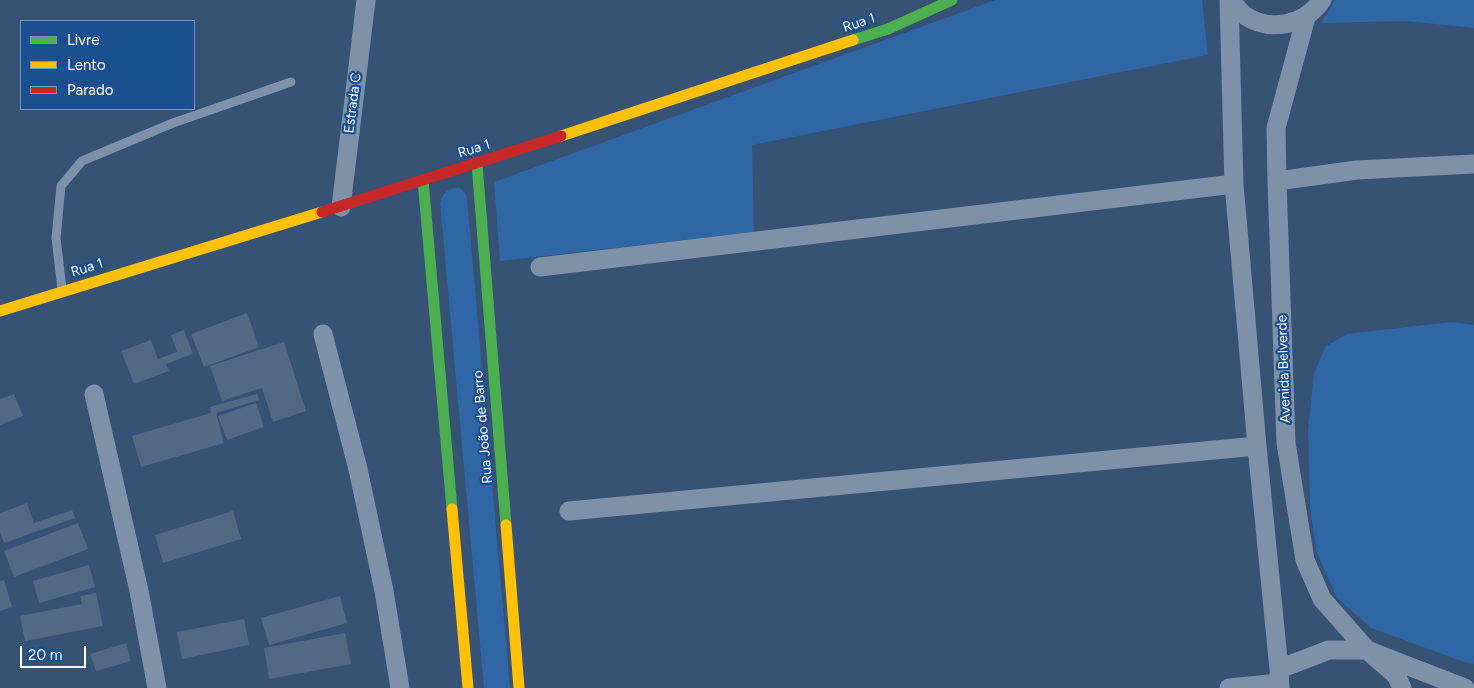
<!DOCTYPE html>
<html>
<head>
<meta charset="utf-8">
<style>
  body { margin:0 }
  #map { position:relative; width:1474px; height:688px; overflow:hidden; background:#365274; font-family:Figtree,sans-serif }
  canvas { display:block }
  .legend { position:absolute; left:20px; top:20px; width:175px; height:90px; box-sizing:border-box; background:#1b4f8f; border:1px solid #7695bc; margin:0; padding:6px 9px; list-style:none; font-size:15px; color:#fff }
  .legend li { display:flex; align-items:center; gap:10px; height:25px }
  .legend b { width:25px; border:1px solid #7695bc }
  .scale { position:absolute; left:20px; top:646px; width:66px; height:22px; box-sizing:border-box; border:2px solid #fff; border-top:0; padding-left:6px; font-size:15px; line-height:18px; white-space:nowrap; color:#fff; -webkit-text-stroke:4px #1b4f8f; paint-order:stroke }
</style>
</head>
<body>
<div id="map">
<canvas width="1474" height="688"></canvas>
<ul class="legend">
<li><b style="height:6px;background:#4caf50"></b>Livre</li>
<li><b style="height:6px;background:#ffc107"></b>Lento</li>
<li><b style="height:6px;background:#c62828"></b>Parado</li>
</ul>
<div class="scale">20 m</div>
</div>
<script>
const ctx = document.querySelector('canvas').getContext('2d');
ctx.lineJoin = 'round';
function fillPath(path, color) {
  ctx.fillStyle = color;
  ctx.fill(path, 'evenodd');
}
function stroke(path, color, width, dash) {
  ctx.strokeStyle = color;
  ctx.lineWidth = width;
  ctx.lineCap = dash ? 'butt' : 'round';
  ctx.setLineDash(dash || []);
  ctx.stroke(path);
}
function write(font, color, halo, rows, align = 'center') {
  ctx.font = font + ' Figtree,sans-serif';
  ctx.lineWidth = 4.5;
  ctx.setLineDash([]);
  ctx.textBaseline = 'middle';
  ctx.strokeStyle = halo;
  ctx.fillStyle = color;
  for (const [text, x, y, turn = 0] of rows) {
    ctx.save();
    ctx.translate(x, y);
    ctx.rotate((+turn || 0) * Math.PI / 180);
    ctx.textAlign = isNaN(turn) ? turn : align;
    if (halo) ctx.strokeText(text, 0, 0);
    ctx.fillText(text, 0, 0);
    ctx.restore();
  }
}
const green = new Path2D(`
  M995 0H1202L1208 55 752 145 754 232 500 261 494 182Z
  M1335 0H1474V28L1406 21 1321 23Z
  M459 187 465 193 467 197 510 688H484L440 203C443 192 448 189 459 187Z
  M1451 322 1474 325V664L1464 662 1371 628 1337 598 1316 551 1310 506 1308 430 1314 374 1325 347 1347 334Z`);
const building = new Path2D(`
  M247 313 259 347 204 367 191 334Z
  M184 330 193 354 166 364 169 371 134 384 121 351 151 340 158 359 177 352 171 335Z
  M284 342 306 411 273 422 262 388 222 401 210 366Z
  M14 394 23 416 0 425V399Z
  M257 394 259 400 216 413 224 443 141 467 132 436 211 413 210 407Z
  M256 403 264 427 227 440 218 416Z
  M27 503 34 523 72 510 75 518 4 543 0 532V513Z
  M233 511 241 539 163 563 155 535Z
  M78 523 88 549 14 577 4 551Z
  M89 565 95 587 39 603 33 581Z
  M4 580 12 607 0 611V581Z
  M96 593 103 626 25 641 20 616 82 604 80 596Z
  M340 596 347 623 269 645 261 618Z
  M244 619 249 645 182 659 177 632Z
  M345 633 351 664 269 679 264 648Z
  M126 643 131 661 96 671 90 654Z`);
const lane = new Path2D(`
  M62 289 56 238 61 186 82 161 173 123 291 82`);
const street = new Path2D(`
  M1229 0 1234 184 1257 446 1279 669 1280 688
  M1231 0C1235 5 1239 11 1244 15 1270 33 1305 25 1322 0
  M1306 17 1276 128 1277 181 1286 443 1305 560 1322 599 1367 650 1396 675 1402 688
  M1277 181 1357 170 1474 164
  M341 207 366 0
  M540 267 1234 184
  M323 334 358 469 384 591 400 688
  M94 394 139 591 157 688
  M569 511 1257 446
  M1279 669 1329 650H1367L1465 688
  M1229 688 1279 683`);
const fast = new Path2D(`
  M853 40 888 29 952 0
  M477 164 506 525
  M423 180 452 509`);
const slow = new Path2D(`
  M561 136 853 40
  M0 311 322 212
  M452 509 468 688
  M506 525 519 688`);
const jam = new Path2D(`
  M322 212 561 136`);
const streetNames = [
  ["Rua 1",859,23,-18],
  ["Estrada C",353,103,-83],
  ["Rua 1",474,149,-17],
  ["Rua 1",87,268,-17],
  ["Avenida Belverde",1284,369,-92],
  ["Rua João de Barro",483,427,-95]
];
fillPath(green, '#2f66a5');
fillPath(building, '#526984');
stroke(lane, '#7d92a8', 9);
stroke(street, '#7d92a8', 19);
stroke(fast, '#4caf50', 11);
stroke(slow, '#ffc107', 11);
stroke(jam, '#c62828', 11);
write('14px', '#fff', '#1b4f8f', streetNames);
</script>
</body>
</html>
